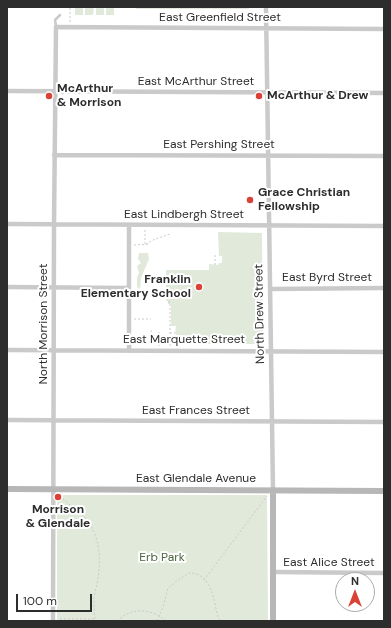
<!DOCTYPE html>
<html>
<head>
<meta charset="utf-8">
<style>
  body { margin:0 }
  #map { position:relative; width:391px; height:628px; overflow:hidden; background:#fff; font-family:"DM Sans",sans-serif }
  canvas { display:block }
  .frame { position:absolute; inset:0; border:8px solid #2d2d2d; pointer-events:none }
  .north { position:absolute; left:335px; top:572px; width:40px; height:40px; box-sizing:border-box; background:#fff; border:1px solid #ababab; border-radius:50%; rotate:0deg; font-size:11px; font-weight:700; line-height:16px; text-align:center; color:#2d2d2d }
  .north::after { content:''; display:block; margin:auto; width:14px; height:18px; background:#da4238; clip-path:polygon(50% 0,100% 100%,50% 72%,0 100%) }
  .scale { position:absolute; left:16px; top:594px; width:76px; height:18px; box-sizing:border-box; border:2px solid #2d2d2d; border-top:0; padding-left:5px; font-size:12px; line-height:14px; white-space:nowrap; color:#2d2d2d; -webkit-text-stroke:3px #fff; paint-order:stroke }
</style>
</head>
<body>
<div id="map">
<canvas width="391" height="628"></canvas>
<div class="frame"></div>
<div class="north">N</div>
<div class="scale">100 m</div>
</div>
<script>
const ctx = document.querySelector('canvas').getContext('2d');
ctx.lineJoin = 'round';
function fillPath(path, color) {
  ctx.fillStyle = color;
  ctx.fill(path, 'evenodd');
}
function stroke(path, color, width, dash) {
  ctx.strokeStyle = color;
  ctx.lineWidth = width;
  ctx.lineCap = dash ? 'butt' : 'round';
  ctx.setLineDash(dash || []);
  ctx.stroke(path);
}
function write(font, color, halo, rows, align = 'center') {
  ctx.font = font + ' "DM Sans",sans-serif';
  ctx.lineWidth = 4;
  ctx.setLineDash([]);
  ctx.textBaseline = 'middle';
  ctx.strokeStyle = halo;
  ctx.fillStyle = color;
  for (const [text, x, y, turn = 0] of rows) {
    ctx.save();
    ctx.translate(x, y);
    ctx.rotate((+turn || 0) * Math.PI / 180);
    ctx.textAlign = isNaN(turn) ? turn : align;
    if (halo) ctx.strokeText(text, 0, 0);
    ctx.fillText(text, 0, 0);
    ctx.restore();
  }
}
const green = new Path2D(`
  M75 7H83V15H75Z
  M85 7H94L93 15H85Z
  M96 7H104V15H96Z
  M106 7H114V15H106Z
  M135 7H249V9H136Z
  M218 232 262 233 263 344H190L175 334 176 326H171V304H168V301H166V270H209V264L218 265 219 263H222V256H219Z
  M139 253H148L149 259 141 278 140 289 137 287V277L139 273 137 266 141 263 138 259Z
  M57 495H267L268 621H57Z`);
const path = new Path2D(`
  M70 22V7
  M145 230V245L153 240 170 234
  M134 245 150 244
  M215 265V254
  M134 293H151
  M168 302H170V346
  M134 319H151
  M152 331H151V336H170
  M159 332V346
  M170 333H175
  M60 496C67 504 78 509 85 518 100 535 101 558 98 579 97 585 95 591 94 597 94 604 94 612 95 619L96 621
  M204 580 267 496
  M60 619H94
  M117 621C132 607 151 608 166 621
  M157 621 163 607 168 588 178 580 189 573C212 573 214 601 218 618L221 621`);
const lane = new Path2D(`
  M56 26 55 20 60 15`);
const street = new Path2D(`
  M266 7 273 490
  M7 91 384 93
  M54 155 384 156
  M7 224 384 226
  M7 287 129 288
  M271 289 384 288
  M7 350 384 352
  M129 350V225
  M7 420 384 422
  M274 572 384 573
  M53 621 54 225 56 27 384 29`);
const secondary = new Path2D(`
  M7 489 384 491
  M273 490V621`);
const markers = [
  [49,96,4,"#da4238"],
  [259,96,4,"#da4238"],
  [250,200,4,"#da4238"],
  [199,287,4,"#da4238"],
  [58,497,4,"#da4238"]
];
const streetNames = [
  ["East Greenfield Street",220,18],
  ["East McArthur Street",196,82],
  ["East Pershing Street",219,145],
  ["East Lindbergh Street",184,215],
  ["East Byrd Street",327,278],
  ["North Drew Street",260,314,-91],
  ["North Morrison Street",44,324,-90],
  ["East Marquette Street",184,340],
  ["East Frances Street",196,411],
  ["East Glendale Avenue",196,479],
  ["East Alice Street",329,563]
];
const poiNames = [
  ["McArthur",57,89],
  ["& Morrison",57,103],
  ["McArthur & Drew",267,96],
  ["Grace Christian",258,193],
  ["Fellowship",258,207],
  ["Franklin",191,280,"right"],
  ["Elementary School",191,294,"right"],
  ["Morrison",58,510,"center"],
  ["& Glendale",58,524,"center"]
];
const parkNames = [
  ["Erb Park",162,558]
];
fillPath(green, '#e1e9db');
stroke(path, '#cacaca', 1, [2, 2]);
stroke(lane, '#cacaca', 2.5);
stroke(street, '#cacaca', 4.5);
stroke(secondary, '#b7b7b7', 6);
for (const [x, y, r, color] of markers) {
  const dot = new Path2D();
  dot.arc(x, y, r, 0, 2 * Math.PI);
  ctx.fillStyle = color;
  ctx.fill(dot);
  stroke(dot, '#fff', 1.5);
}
write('12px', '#2d2d2d', '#fff', streetNames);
write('bold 12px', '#2d2d2d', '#fff', poiNames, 'left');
write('12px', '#4a653d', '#fff', parkNames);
</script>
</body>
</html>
